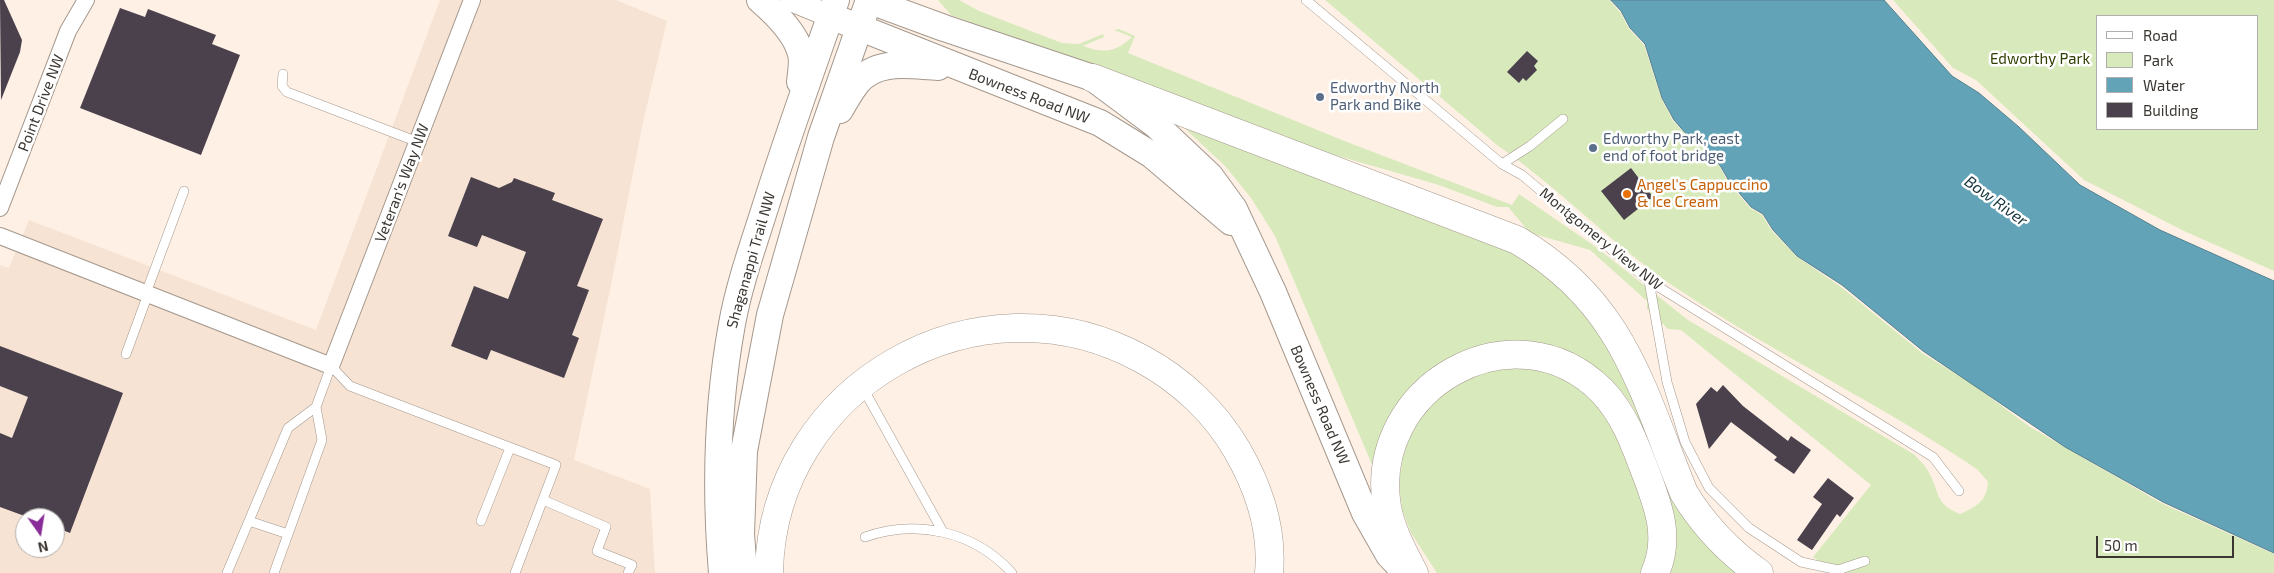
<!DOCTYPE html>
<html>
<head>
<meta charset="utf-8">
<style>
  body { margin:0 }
  #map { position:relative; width:2274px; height:573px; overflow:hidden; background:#fef0e5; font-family:"Exo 2",sans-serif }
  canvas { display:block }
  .legend { position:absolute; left:2096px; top:15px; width:162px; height:115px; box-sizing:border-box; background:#fff; border:1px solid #b1afad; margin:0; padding:6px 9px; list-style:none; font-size:15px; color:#3b3631 }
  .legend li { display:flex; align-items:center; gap:10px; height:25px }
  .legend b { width:25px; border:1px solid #b1afad }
  .north { position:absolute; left:15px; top:508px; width:50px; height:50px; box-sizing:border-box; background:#fff; border:1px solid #b1afad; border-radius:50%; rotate:167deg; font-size:14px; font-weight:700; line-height:20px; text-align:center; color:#3b3631 }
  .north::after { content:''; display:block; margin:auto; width:18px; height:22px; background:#882d98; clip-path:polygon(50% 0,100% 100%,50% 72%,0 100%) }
  .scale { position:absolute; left:2096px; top:536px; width:138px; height:22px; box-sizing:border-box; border:2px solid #3b3631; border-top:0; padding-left:6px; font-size:15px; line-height:18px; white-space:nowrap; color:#3b3631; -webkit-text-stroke:4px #fff; paint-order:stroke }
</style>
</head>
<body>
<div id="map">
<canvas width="2274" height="573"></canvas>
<ul class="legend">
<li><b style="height:6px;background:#fff"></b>Road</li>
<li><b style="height:14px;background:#d8eabc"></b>Park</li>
<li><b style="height:14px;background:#62a3b7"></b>Water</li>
<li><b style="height:14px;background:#4a414d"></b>Building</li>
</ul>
<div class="north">N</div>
<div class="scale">50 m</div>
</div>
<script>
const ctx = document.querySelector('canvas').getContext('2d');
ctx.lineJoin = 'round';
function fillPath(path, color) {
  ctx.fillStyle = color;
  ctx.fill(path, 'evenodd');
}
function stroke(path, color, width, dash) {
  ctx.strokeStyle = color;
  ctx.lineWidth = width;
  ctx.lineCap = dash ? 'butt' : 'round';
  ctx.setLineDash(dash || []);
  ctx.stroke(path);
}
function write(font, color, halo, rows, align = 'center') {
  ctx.font = font + ' "Exo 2",sans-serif';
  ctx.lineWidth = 5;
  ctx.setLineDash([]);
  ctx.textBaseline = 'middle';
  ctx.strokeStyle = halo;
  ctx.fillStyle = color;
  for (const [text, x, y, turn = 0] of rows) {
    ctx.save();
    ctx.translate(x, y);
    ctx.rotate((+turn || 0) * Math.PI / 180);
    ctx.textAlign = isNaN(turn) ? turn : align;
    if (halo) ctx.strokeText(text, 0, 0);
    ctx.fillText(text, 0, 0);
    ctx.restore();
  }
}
const built = new Path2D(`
  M440 0H616L667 21 643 122 611 285 574 460 650 489 655 573H0V265L9 268 29 220 316 330ZM25 518H55V548H25Z`);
const green = new Path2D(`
  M938 0H959L979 11 1062 43 1079 44 1103 34 1104 37 1083 46C1104 54 1116 52 1132 37L1114 30 1119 29 1135 36 1128 53 1347 142 1512 205 1519 194 1596 247 1688 320 1915 455C1919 460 1925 465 1928 471 1940 491 1934 504 1960 514 1976 507 1987 501 1988 482L1977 469C1882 405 1779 356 1684 293 1617 250 1562 190 1497 145L1325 0H1609L1620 12 1629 29 1644 45 1661 98 1673 121 1686 135 1705 148 1720 167 1728 182 1750 208 1762 215 1772 231 1796 256 1841 287 1922 353 1972 384 2030 427 2161 503 2274 554V573H1835L1813 557 1871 485 1681 330 1668 329 1647 309V301L1590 250 1530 233 1508 207H1497L1439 185 1300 145 951 15Z
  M1893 0H2274V271L2184 231 2084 180 1976 80 1953 68ZM2098 16H2258V129H2098Z
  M1179 123 1504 248 1542 270 1590 316 1625 378 1646 432C1640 427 1637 414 1632 406 1624 392 1611 380 1598 370 1539 324 1445 338 1401 399 1387 419 1382 443 1375 466L1373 467 1275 236 1251 198 1226 167Z
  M1504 368H1531L1552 373 1583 389 1616 427 1650 522V548L1642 573H1437L1411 533 1402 509 1399 482 1403 457 1412 428 1426 407 1471 375Z
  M1656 460H1657L1739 573H1668C1685 535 1668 497 1656 460Z`);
const water = new Path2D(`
  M1611 0H1884L1952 76 1979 93 2019 127 2080 185 2160 230 2274 281V553L2163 502 2065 447 1923 351 1842 285 1797 256 1773 230 1763 214 1751 207 1729 181 1721 167 1706 147 1687 135 1674 120 1662 98 1645 44 1630 28 1621 11Z`);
const building = new Path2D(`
  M0 0H4L22 40 20 52 1 100Z
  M120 8 145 17 148 9 216 35 212 44 240 55 201 155 80 108Z
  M1527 51 1538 61 1534 66 1537 70 1526 81 1523 78 1519 83 1507 72Z
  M1631 168 1653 197 1624 220 1601 191Z
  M471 177 499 188 512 182 514 178 555 193 552 200 603 219 577 286 589 290 572 335 579 338 564 378 491 350 487 360 451 346 474 286 508 299 526 252 482 235 477 247 448 236Z
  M0 346 123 393 70 533 55 527V518H30L0 507V433L12 438 28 397 0 386Z
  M1723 385 1743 406 1788 441 1791 436 1811 450 1794 474 1774 460 1777 457 1731 422 1709 449 1696 404 1711 387 1717 392Z
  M1828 478 1854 498 1840 517 1837 514 1812 550 1797 540 1822 504 1813 497Z`);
const lane = new Path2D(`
  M1306 0 1502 164 1522 175 1649 281 1933 457 1959 491
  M283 74 282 86 287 92 418 142
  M1502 164 1530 146 1563 119
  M1649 281 1667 382 1685 442 1709 488 1749 528 1801 562 1838 570 1865 561
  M146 293 184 191
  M126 354 148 294
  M864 390 943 532
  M543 500 606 527 597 551 632 565 628 573
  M249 521 288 534
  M481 521 510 448
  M865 537C917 519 974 531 1012 573
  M227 573 288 428 316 407
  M274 573 322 440 316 407 331 366 350 386 556 465 515 573`);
const street = new Path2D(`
  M0 208 68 31 86 0
  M0 236 331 366 472 0`);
const secondary = new Path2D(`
  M791 0 830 16`);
const primary = new Path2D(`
  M760 0C775 13 796 33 801 54 803 61 801 73 800 82
  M868 0 944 28 1093 78 1156 125 1210 176 1234 209 1273 292 1365 513 1389 555 1406 573
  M843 21 1100 123 1152 155 1231 222
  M840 110C845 101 851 91 857 83 877 58 911 66 938 67
  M722 573C715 490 717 406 732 324 739 285 753 246 765 208 787 138 812 69 836 0
  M744 573 741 534 744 451 770 315 821 137 869 0`);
const highway = new Path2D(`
  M1093 78 1517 240C1623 302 1641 387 1684 493 1704 526 1728 551 1759 573
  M769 573C772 385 979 269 1142 359 1181 380 1215 412 1237 450 1259 488 1273 529 1269 573
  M1414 573C1403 552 1391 530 1387 507 1367 387 1514 303 1602 391 1624 414 1634 442 1645 471 1658 505 1671 537 1655 573`);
const markers = [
  [1320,97,5,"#5c6f8a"],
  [1593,148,5,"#5c6f8a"],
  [1627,194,5,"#e8710a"]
];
const parkNames = [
  ["Edworthy Park",2040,59]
];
const serviceNames = [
  ["Edworthy North",1330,88],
  ["Park and Bike",1330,105],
  ["Edworthy Park, east",1603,139],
  ["end of foot bridge",1603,156]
];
const streetNames = [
  ["Bowness Road NW",1029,96,21],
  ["Point Drive NW",41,103,-69],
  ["Veteran's Way NW",402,183,-69],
  ["Montgomery View NW",1601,239,39],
  ["Shaganappi Trail NW",751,260,-74],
  ["Bowness Road NW",1320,405,67]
];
const foodNames = [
  ["Angel's Cappuccino",1637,185],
  ["& Ice Cream",1637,202]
];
const waterNames = [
  ["Bow River",1996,201,36]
];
fillPath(built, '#f6e3d3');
fillPath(green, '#d8eabc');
fillPath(water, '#62a3b7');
stroke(water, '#56828f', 1);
fillPath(building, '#4a414d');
stroke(lane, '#a5988d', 10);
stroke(street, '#a5988d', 18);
stroke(secondary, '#a5988d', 24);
stroke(primary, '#a5988d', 28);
stroke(highway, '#a5988d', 29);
stroke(lane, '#fff', 9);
stroke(street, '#fff', 16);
stroke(secondary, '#fff', 22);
stroke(primary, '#fff', 26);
stroke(highway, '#fff', 28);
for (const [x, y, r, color] of markers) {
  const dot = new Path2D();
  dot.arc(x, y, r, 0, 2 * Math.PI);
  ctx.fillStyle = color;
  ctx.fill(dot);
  stroke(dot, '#fff', 2);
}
write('15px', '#2d3e03', '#fff', parkNames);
write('15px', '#4e5e75', '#fff', serviceNames, 'left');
write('15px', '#3b3631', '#fff', streetNames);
write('15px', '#c56008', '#fff', foodNames, 'left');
write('italic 16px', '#15353e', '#fff', waterNames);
</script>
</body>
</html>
